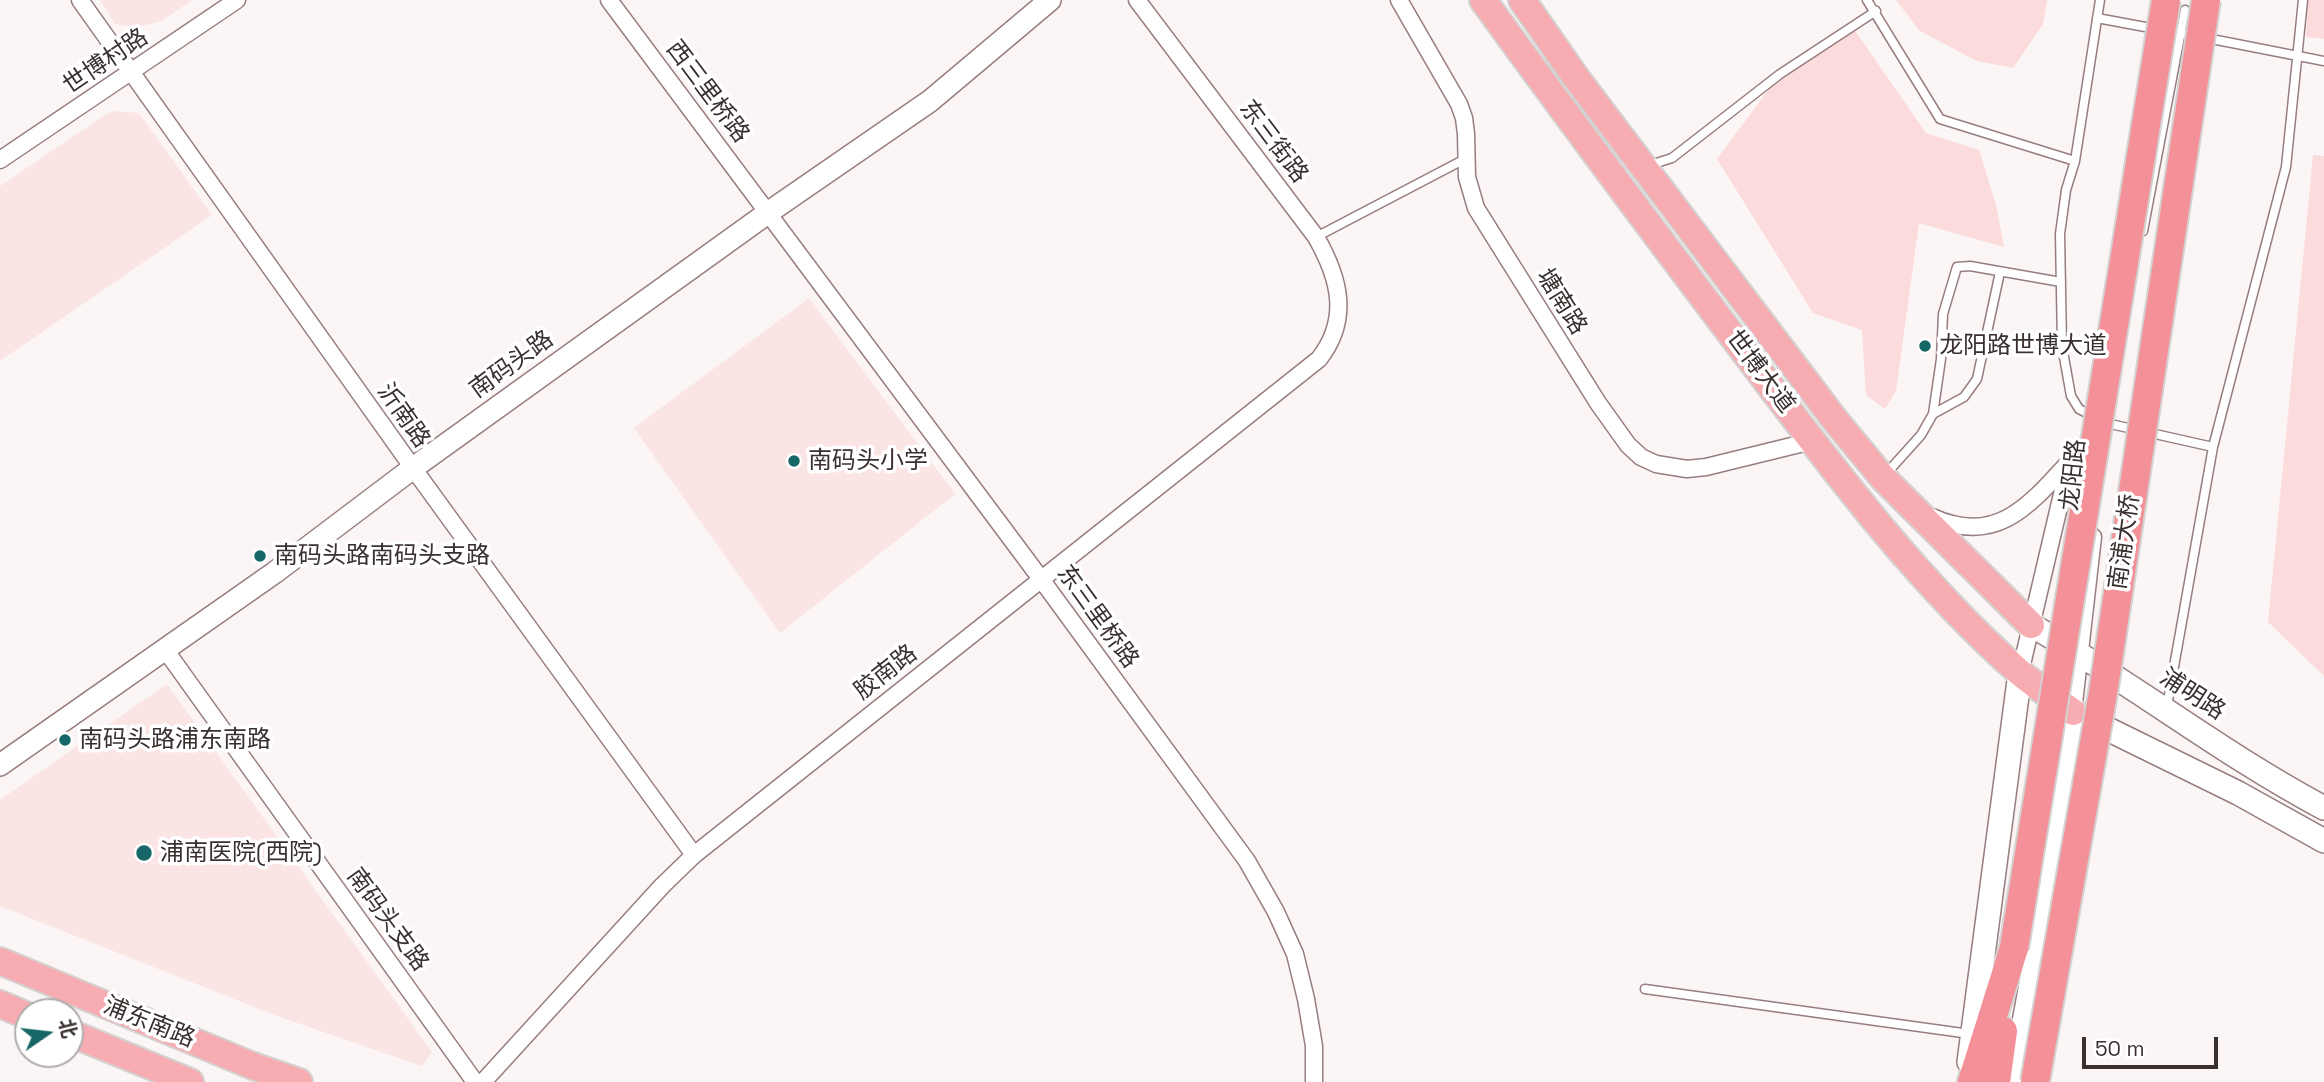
<!DOCTYPE html>
<html>
<head>
<meta charset="utf-8">
<style>
  body { margin:0 }
  #map { position:relative; width:2324px; height:1082px; overflow:hidden; background:#fbf5f5; font-family:"Space Grotesk","Noto Sans SC",sans-serif }
  canvas { display:block }
  .north { position:absolute; left:14px; top:998px; width:70px; height:70px; box-sizing:border-box; background:#fff; border:2px solid #b0acac; border-radius:50%; rotate:76deg; font-size:19px; font-weight:700; line-height:28px; text-align:center; color:#3a2f2f }
  .north::after { content:''; display:block; margin:auto; width:24px; height:32px; background:#186768; clip-path:polygon(50% 0,100% 100%,50% 72%,0 100%) }
  .scale { position:absolute; left:2082px; top:1037px; width:136px; height:32px; box-sizing:border-box; border:4px solid #3a2f2f; border-top:0; padding-left:9px; font-size:21px; line-height:24px; white-space:nowrap; color:#3a2f2f; -webkit-text-stroke:5px #fff; paint-order:stroke }
</style>
</head>
<body>
<div id="map">
<canvas width="2324" height="1082"></canvas>
<div class="north">北</div>
<div class="scale">50 m</div>
</div>
<script>
const ctx = document.querySelector('canvas').getContext('2d');
ctx.lineJoin = 'round';
function fillPath(path, color) {
  ctx.fillStyle = color;
  ctx.fill(path, 'evenodd');
}
function stroke(path, color, width, dash) {
  ctx.strokeStyle = color;
  ctx.lineWidth = width;
  ctx.lineCap = dash ? 'butt' : 'round';
  ctx.setLineDash(dash || []);
  ctx.stroke(path);
}
function write(font, color, halo, rows, align = 'center') {
  ctx.font = font + ' "Space Grotesk","Noto Sans SC",sans-serif';
  ctx.lineWidth = 7;
  ctx.setLineDash([]);
  ctx.textBaseline = 'middle';
  ctx.strokeStyle = halo;
  ctx.fillStyle = color;
  for (const [text, x, y, turn = 0] of rows) {
    ctx.save();
    ctx.translate(x, y);
    ctx.rotate((+turn || 0) * Math.PI / 180);
    ctx.textAlign = isNaN(turn) ? turn : align;
    if (halo) ctx.strokeText(text, 0, 0);
    ctx.fillText(text, 0, 0);
    ctx.restore();
  }
}
const built = new Path2D(`
  M100 0H192L161 21 138 27 115 24Z
  M111 111 139 113 212 215 0 361V186Z
  M809 298 955 494 780 633 634 428Z
  M167 684 432 1052 422 1066 277 1016 0 906V800Z`);
const green = new Path2D(`
  M1896 0H2047L2043 24 2013 68 1977 61 1920 31Z
  M2308 0H2324V39L2306 37Z
  M1851 25 1926 133 1979 150 1996 205 2004 247 1919 223 1896 391 1885 409 1866 395 1862 330 1813 313 1717 159 1780 74Z
  M2313 155 2324 156V676L2268 622Z`);
const service = new Path2D(`
  M1867 0 1940 119 2075 161
  M2100 0 2075 161 2066 190 2060 234 2062 346 2071 396 2079 409 2106 423 2213 447
  M2097 18 2156 29
  M2176 32 2324 61
  M1647 166 1672 158 1780 74 1876 11
  M2143 231 2185 10
  M1316 237 1465 159
  M1933 414 1964 397 1977 379 2000 272
  M1885 475 1921 435 1933 414 1941 359 1943 314 1957 267 1970 266 2061 282
  M2167 706 2213 447 2286 167 2303 0
  M1645 989 1970 1034`);
const minor = new Path2D(`
  M80 0 413 468 694 855
  M609 0 1041 579 1247 861 1276 912 1295 954 1306 999 1314 1046V1082
  M1399 0 1459 104 1464 118 1466 134 1467 177 1476 208 1598 403 1628 445 1641 457 1656 464 1687 469 1706 467 1812 441
  M0 160 237 0
  M1932 517C1996 546 2029 506 2069 462
  M164 648 475 1082
  M2020 673 2070 460 2095 435
  M2073 712 2093 537
  M483 1082 662 886 694 855 1319 359C1350 319 1340 279 1316 237L1137 0`);
const tertiary = new Path2D(`
  M0 765 274 573 413 468 769 212 930 101 1050 0`);
const secondary = new Path2D(`
  M2031 625C2131 682 2222 754 2324 808
  M1969 1062 2020 673
  M2013 1082 2049 886 2073 712 2238 793 2324 841`);
const primary = new Path2D(`
  M1483 0C1570 120 1659 239 1749 358 1831 466 1916 581 2018 671 2035 686 2055 699 2073 712
  M1522 0 1577 79 1835 420 1883 478 2031 625
  M0 961 253 1066 299 1082
  M0 1004 28 1016
  M70 1033 190 1082`);
const trunk = new Path2D(`
  M1972 1082 2014 948
  M1996 1082 2003 1031`);
const trunkBridge = new Path2D(`
  M2014 948 2166 0
  M2035 1082 2104 687 2206 0`);
const markers = [
  [1925,346,7,"#186768"],
  [794,461,7,"#186768"],
  [260,556,7,"#186768"],
  [65,740,7,"#186768"],
  [144,853,9,"#186768"]
];
const streetNames = [
  ["世博村路",106,62,-34],
  ["西三里桥路",707,92,53],
  ["东三街路",1273,142,53],
  ["塘南路",1561,302,58],
  ["南码头路",512,365,-36],
  ["世博大道",1760,372,53],
  ["沂南路",403,416,55],
  ["龙阳路",2074,475,-84],
  ["南浦大桥",2125,542,-82],
  ["东三里桥路",1097,617,54],
  ["胶南路",886,673,-38],
  ["浦明路",2192,695,33],
  ["南码头支路",387,920,54],
  ["浦东南路",149,1023,22]
];
const poiNames = [
  ["龙阳路世博大道",1939,346],
  ["南码头小学",808,461],
  ["南码头路南码头支路",274,556],
  ["南码头路浦东南路",79,740],
  ["浦南医院(西院)",160,853]
];
fillPath(built, '#fbe4e4');
fillPath(green, '#fcdbdc');
stroke(service, '#977d7e', 11);
stroke(minor, '#977d7e', 19);
stroke(tertiary, '#977d7e', 24);
stroke(secondary, '#977d7e', 26);
stroke(primary, '#d4d1d1', 30);
stroke(trunk, '#d4d1d1', 32);
stroke(service, '#fff', 8);
stroke(minor, '#fff', 16);
stroke(tertiary, '#fff', 21);
stroke(secondary, '#fff', 23);
stroke(primary, '#f7acb2', 26);
stroke(trunk, '#f49098', 28);
stroke(trunkBridge, '#d4d1d1', 32, []);
stroke(trunkBridge, '#f49098', 28);
for (const [x, y, r, color] of markers) {
  const dot = new Path2D();
  dot.arc(x, y, r, 0, 2 * Math.PI);
  ctx.fillStyle = color;
  ctx.fill(dot);
  stroke(dot, '#fff', 2.5);
}
write('24px', '#3a2f2f', '#fff', streetNames);
write('24px', '#3a2f2f', '#fff', poiNames, 'left');
</script>
</body>
</html>
